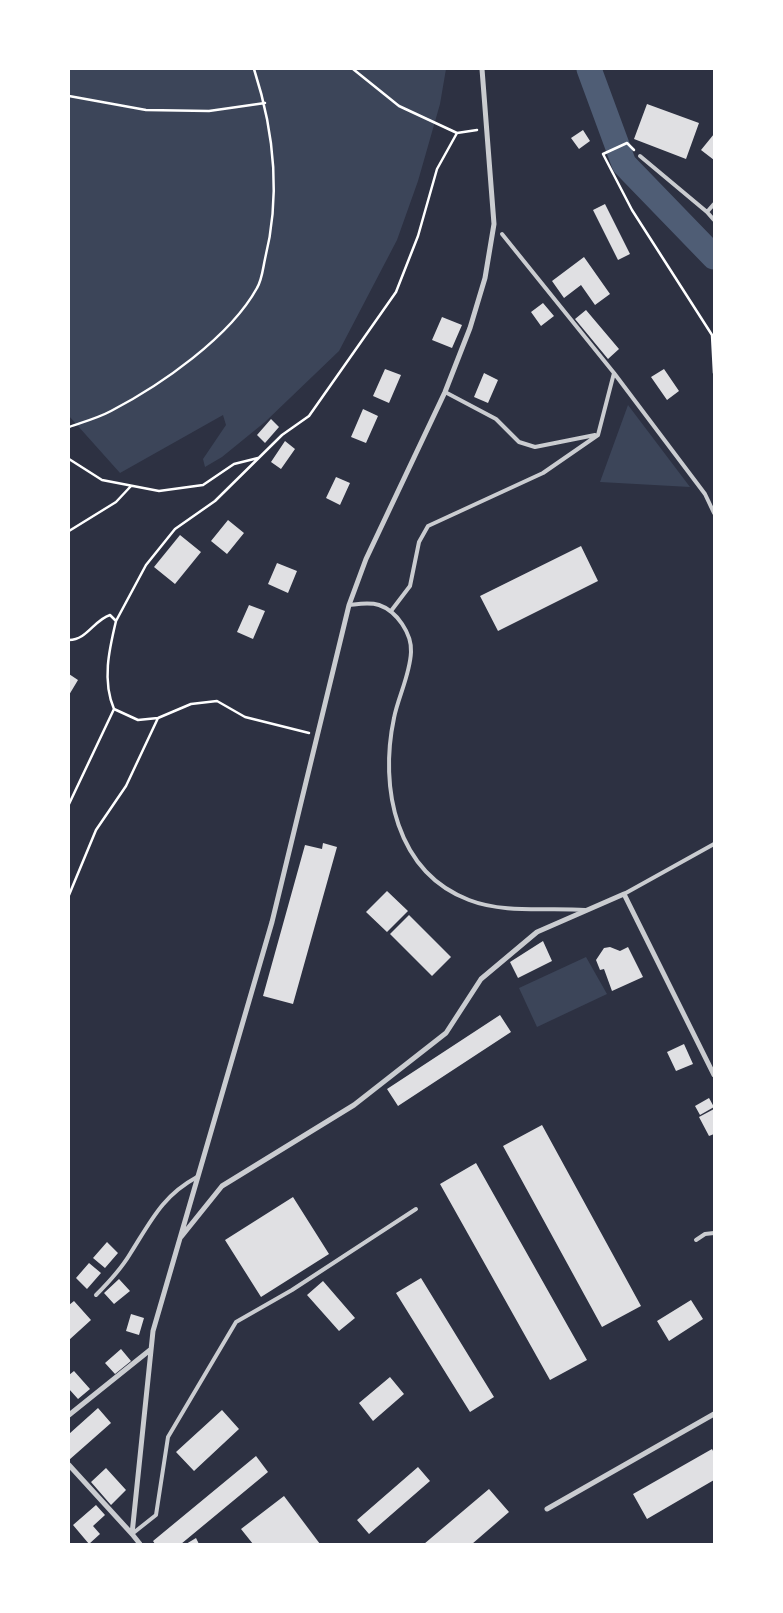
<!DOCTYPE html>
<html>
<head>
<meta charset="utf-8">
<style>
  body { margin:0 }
  #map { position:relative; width:783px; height:1613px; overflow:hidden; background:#2d3142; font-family:Overpass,sans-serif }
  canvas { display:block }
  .frame { position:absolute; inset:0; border:70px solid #fff; pointer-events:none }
</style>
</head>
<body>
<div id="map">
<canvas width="783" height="1613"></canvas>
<div class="frame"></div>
</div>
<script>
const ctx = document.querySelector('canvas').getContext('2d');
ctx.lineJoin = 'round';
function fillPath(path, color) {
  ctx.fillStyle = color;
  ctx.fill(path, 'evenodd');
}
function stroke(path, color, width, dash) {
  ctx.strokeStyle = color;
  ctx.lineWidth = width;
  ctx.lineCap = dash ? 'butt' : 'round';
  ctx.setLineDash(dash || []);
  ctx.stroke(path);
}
const green = new Path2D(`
  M69 69H446L440 104 418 181 397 240 339 351 265 422 222 457 205 467 203 459 226 425 223 415 120 473 69 416Z
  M628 405 690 487 600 482Z
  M586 957 607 994 537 1027 519 988Z`);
const river = new Path2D(`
  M589 69 624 164 714 257`);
const building = new Path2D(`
  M647 104 699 123 686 159 634 139Z
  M583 130 590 141 579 149 571 138Z
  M714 134V160L701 150Z
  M605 204 630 254 618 260 593 210Z
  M584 257 610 294 595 305 581 285 564 298 552 281Z
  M543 303 554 316 541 326 531 312Z
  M586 310 619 349 608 359 575 319Z
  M442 317 462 325 452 348 432 340Z
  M385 369 401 375 389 403 373 396Z
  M664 369 679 391 667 400 651 377Z
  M484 373 498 380 488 403 474 397Z
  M363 409 378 416 366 443 351 437Z
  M271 419 279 427 265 443 257 435Z
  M285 441 295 449 281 469 271 462Z
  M336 477 350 483 340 505 326 498Z
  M228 520 244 533 227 554 211 541Z
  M180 535 201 552 175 584 154 567Z
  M581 546 598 581 498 631 480 596Z
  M277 563 297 571 288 593 268 584Z
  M249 605 265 611 253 639 237 632Z
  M69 674 78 680 69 695Z
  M323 843 337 847 293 1004 263 996 305 845 322 849Z
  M387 891 408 911 387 932 366 912Z
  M409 915 451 957 432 976 390 934Z
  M543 941 552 961 518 978 510 962Z
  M610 947 620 951 628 947 643 977 612 991 604 969 600 970 596 960 604 948Z
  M500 1015 511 1032 398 1106 387 1089Z
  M684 1044 693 1064 676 1071 667 1052Z
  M709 1098 714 1107 700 1115 695 1106Z
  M714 1109V1134L709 1136 699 1117Z
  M542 1125 641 1306 602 1327 503 1146Z
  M476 1163 587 1360 550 1380 440 1184Z
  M293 1197 329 1254 261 1297 225 1240Z
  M107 1242 118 1253 105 1268 93 1258Z
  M89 1263 101 1273 87 1289 76 1278Z
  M421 1278 494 1397 470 1412 396 1293Z
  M119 1279 130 1291 114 1304 104 1293Z
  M323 1281 355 1318 339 1331 307 1295Z
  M691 1300 703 1319 669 1341 657 1321Z
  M74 1301 91 1320 69 1340V1305Z
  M131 1314 144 1318 139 1335 126 1331Z
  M121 1349 131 1361 115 1374 105 1363Z
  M74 1371 90 1389 78 1399 69 1389V1375Z
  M390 1377 404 1394 373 1421 359 1403Z
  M98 1408 111 1423 69 1460V1434Z
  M222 1410 239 1429 194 1471 176 1452Z
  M712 1449 714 1453V1480L647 1519 633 1494Z
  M256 1456 268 1472 181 1544H155L153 1541Z
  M418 1467 430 1481 369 1534 357 1520Z
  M106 1468 126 1490 111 1505 91 1482Z
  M489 1489 509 1512 472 1544H424Z
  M284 1496 320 1544H253L241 1529Z
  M96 1505 105 1515 93 1526 100 1534 89 1544 73 1525Z
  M196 1538 199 1544H186Z`);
const path = new Path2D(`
  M353 69 399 106 457 133
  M69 96 146 110 209 111 265 103
  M634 150 627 143 603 154 632 210 712 335 714 373
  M69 427C83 422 98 418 111 411 161 385 230 337 257 288 262 280 263 268 265 259 281 195 274 131 254 69
  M69 459 102 480 159 491 203 485 234 464 258 458
  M69 531 116 502 131 486
  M116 621 146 565 175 529 215 501 282 435 309 416 396 292 418 236 437 169 457 133 477 130
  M69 640C87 640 94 620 110 615L116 621C109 650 102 681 114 709L138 720 158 718 191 704 217 701 245 717 309 733
  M69 804 114 709
  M69 895 96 830 126 786 158 718`);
const service = new Path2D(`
  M640 156 707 212
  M714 204 707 212 714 220
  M614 373 705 494 714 513
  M445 392 496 419 519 442 535 447 595 435
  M349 605C359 604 369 602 379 605 397 611 412 634 411 652 410 675 398 697 394 718 379 788 396 872 469 900 505 914 548 907 585 910
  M391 611 410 586 419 542 428 526 543 473 598 435 614 373 502 234
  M624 894 714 844
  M696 1240 705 1234 714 1233
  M96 1295C109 1282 121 1269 130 1254 151 1221 162 1196 197 1177
  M132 1534 156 1515 168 1437 236 1322 292 1290 416 1209`);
const minor = new Path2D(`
  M181 1237 222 1186 354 1105 446 1033 481 979 537 932 624 894 714 1075
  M69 1415 150 1350
  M69 1465 132 1534
  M547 1509 714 1414
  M140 1544 132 1534 153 1331 272 922 349 605 366 559 445 392 470 328 485 278 494 224 482 69`);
fillPath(green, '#3c4559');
stroke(river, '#4f5d75', 25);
fillPath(building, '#e0e0e3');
stroke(path, '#fff', 2.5);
stroke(service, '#caccd0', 4);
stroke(minor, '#caccd0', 5);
</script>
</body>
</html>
